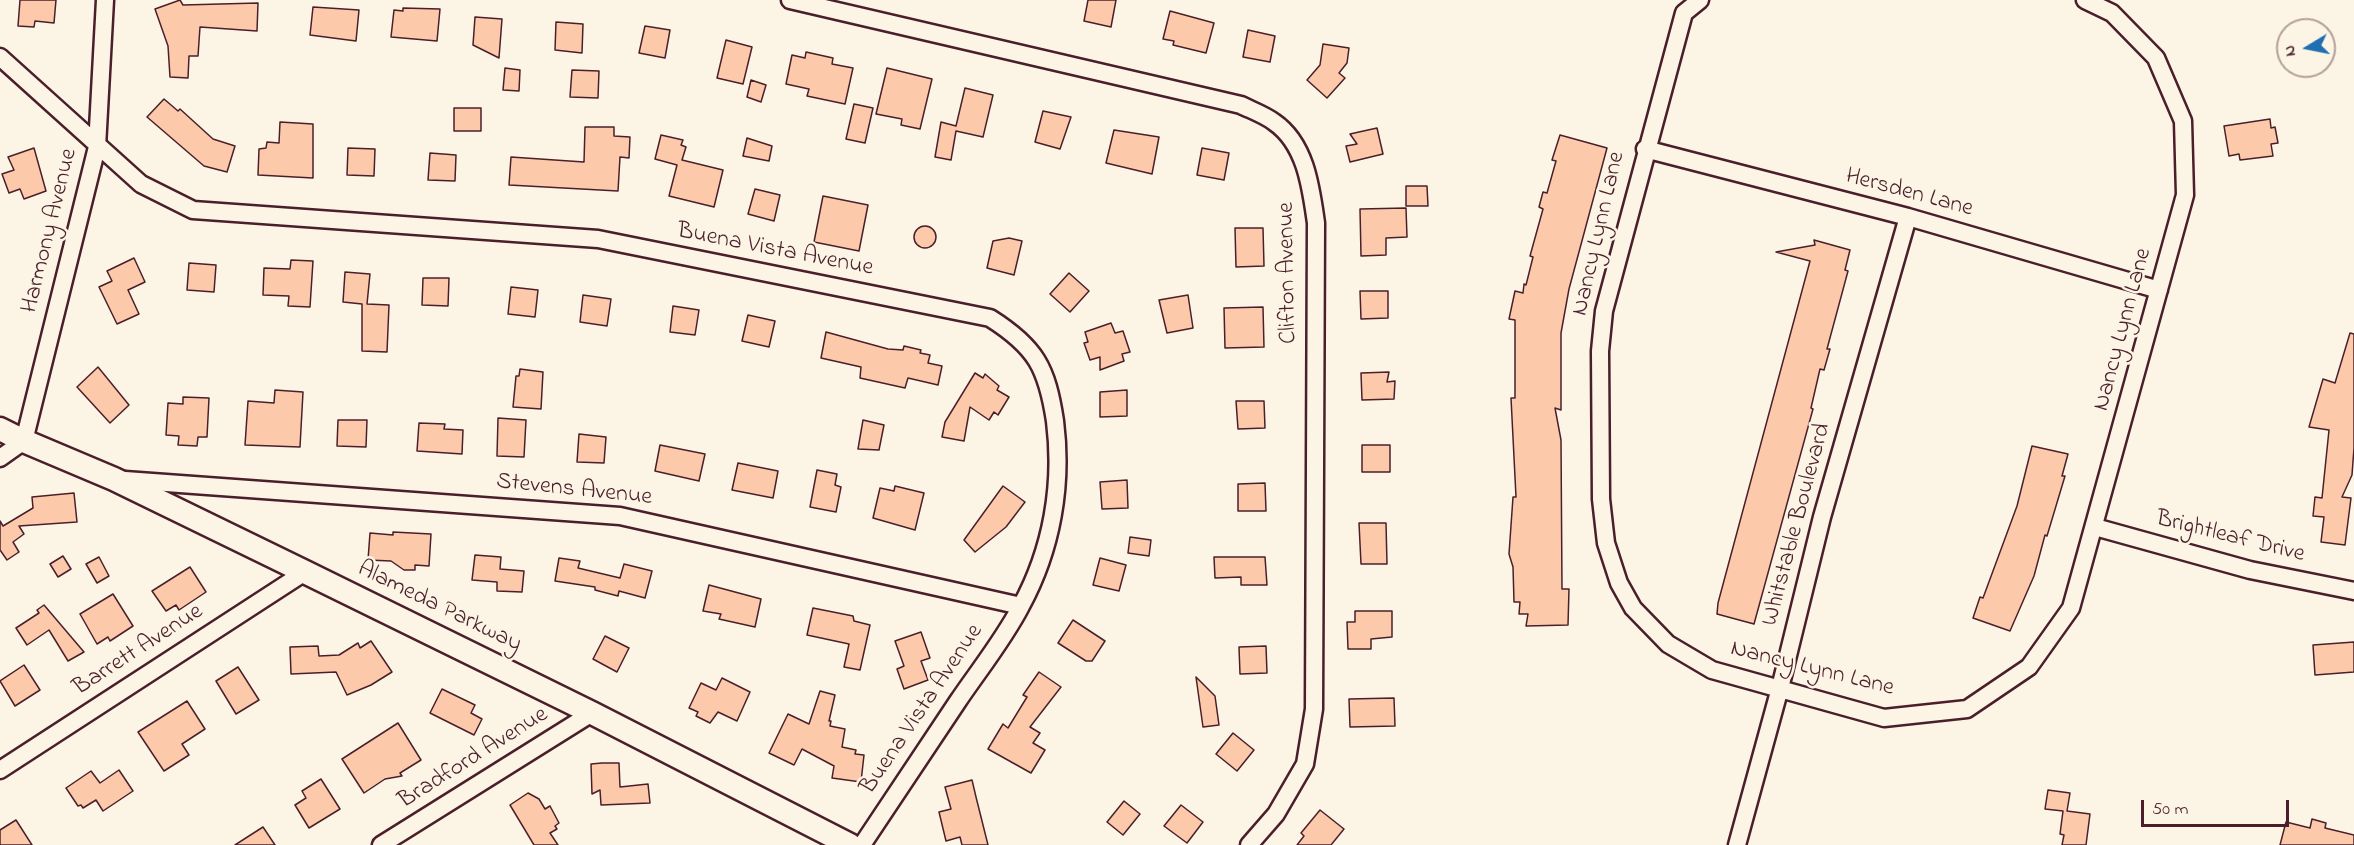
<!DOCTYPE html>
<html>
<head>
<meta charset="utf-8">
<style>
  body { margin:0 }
  #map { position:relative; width:2354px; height:845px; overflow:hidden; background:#fcf5e5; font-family:"Indie Flower",sans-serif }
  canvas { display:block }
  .north { position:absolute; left:2276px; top:18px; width:60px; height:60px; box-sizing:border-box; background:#fcf5e5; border:2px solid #b59f9b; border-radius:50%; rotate:260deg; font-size:16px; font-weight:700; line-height:24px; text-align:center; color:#4a1f2b }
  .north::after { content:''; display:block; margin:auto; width:21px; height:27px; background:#1f6fb2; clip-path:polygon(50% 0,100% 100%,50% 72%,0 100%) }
  .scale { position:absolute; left:2141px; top:800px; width:148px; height:27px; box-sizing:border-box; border:3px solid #4a1f2b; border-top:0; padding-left:8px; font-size:18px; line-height:21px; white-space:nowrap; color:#4a1f2b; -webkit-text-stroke:4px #fcf5e5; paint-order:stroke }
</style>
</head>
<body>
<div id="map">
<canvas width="2354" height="845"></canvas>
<div class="north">N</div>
<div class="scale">50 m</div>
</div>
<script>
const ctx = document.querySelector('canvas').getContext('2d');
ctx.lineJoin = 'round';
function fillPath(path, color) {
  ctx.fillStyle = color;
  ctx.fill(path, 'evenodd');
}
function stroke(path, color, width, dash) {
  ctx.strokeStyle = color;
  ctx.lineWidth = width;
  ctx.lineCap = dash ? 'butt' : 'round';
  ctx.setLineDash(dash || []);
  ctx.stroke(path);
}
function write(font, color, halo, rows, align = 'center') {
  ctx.font = font + ' "Indie Flower",sans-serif';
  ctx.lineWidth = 5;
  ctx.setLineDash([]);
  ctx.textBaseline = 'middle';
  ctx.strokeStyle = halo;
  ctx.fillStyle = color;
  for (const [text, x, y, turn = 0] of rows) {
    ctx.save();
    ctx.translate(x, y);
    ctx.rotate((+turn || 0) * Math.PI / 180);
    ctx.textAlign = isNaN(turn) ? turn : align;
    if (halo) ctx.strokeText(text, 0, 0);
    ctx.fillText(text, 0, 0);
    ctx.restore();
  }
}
const building = new Path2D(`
  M20 0H56L54 23 35 21 34 27 18 26Z
  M180 0 183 5 258 3 257 31 200 27 198 56H189L188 78 170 77 168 46 155 9Z
  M1088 0H1116L1111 27 1084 21Z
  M313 7 359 10 356 41 310 35Z
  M403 8 440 9 437 41 391 37 394 10 403 11Z
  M1170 11 1214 23 1206 53 1173 45 1174 41 1163 39Z
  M475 17 502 19 499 58 473 45Z
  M556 22 583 24 582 53 555 50Z
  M645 26 670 30 665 58 639 53Z
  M1248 30 1275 36 1270 62 1243 57Z
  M726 40 752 47 743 84 717 78Z
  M1323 44 1349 48 1347 63 1339 73 1345 78 1327 98 1307 80 1320 65Z
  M806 52 833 58 832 64 853 68 845 104 807 96 809 89 786 84 792 55 805 58Z
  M505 68 520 70 519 91 503 90Z
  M887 68 932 79 920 129 901 125 902 119 876 114Z
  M572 70 599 71 598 98 570 97Z
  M751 80 766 85 761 102 747 97Z
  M965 88 993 95 983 137 956 131 951 160 935 157 941 122 956 126Z
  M164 99 178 111 180 109 213 139 235 146 227 172 204 166 147 117Z
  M854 104 873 108 865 143 846 139Z
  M454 108H481V131H454Z
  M1043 111 1071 117 1060 149 1035 142Z
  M2270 119 2271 128 2275 127 2278 143 2271 144 2273 156 2240 160 2239 154 2229 156 2224 126Z
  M280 122 313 124V178L258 175 259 149 266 148 267 142 279 143Z
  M585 127H614V136L630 137 629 158 620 157 618 191 509 185 511 157 584 162Z
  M1377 128 1383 154 1350 162 1346 146 1357 144 1350 134Z
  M1114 130 1159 137 1152 174 1106 163Z
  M661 135 683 140 681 145 686 147 682 160 723 170 714 207 669 196 677 165 655 159Z
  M1560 135 1607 148 1569 289 1561 333V410L1555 408 1561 440 1562 589H1569L1568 625 1526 626 1528 614H1519L1520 602H1514L1513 567 1509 554 1513 497H1516L1511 398H1515V320L1509 319 1515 291 1523 293 1524 284 1526 285 1533 257 1530 256 1543 209 1539 207 1543 192 1547 193 1556 161 1552 160Z
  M747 138 772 146 769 161 743 156Z
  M34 148 46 191 24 199 20 189 9 193 2 174 14 170 8 157Z
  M348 148 375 149 374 176 347 175Z
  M1202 148 1229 153 1224 180 1197 175Z
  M430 153 456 155 455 181 428 180Z
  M1406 186H1427L1428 206H1406Z
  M755 189 780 195 774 221 748 214Z
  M823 196 868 205 859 251 814 242Z
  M1406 208 1407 237 1386 238V255L1361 256 1360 209Z
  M914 237a11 11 0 1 1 22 0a11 11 0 1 1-22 0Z
  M1235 228H1263L1264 266 1236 267Z
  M1009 238 1022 241 1014 275 987 268 993 241Z
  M1814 240 1850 250 1845 270 1848 271 1827 349H1830L1824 370 1820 369 1811 408 1813 409 1754 624 1717 614 1718 603 1810 261 1776 252 1815 245Z
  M134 258 145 282 128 290 139 314 117 324 99 287 112 281 107 271Z
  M291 260 313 261 310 307 288 306 289 296 263 295 264 268 290 269Z
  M189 263 216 265 214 292 187 290Z
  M345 272 370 274 367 304 389 305 387 352 362 351V304L343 302Z
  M1069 273 1089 291 1070 312 1050 294Z
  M423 278H449L448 306 422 305Z
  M511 287 538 290 535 317 508 314Z
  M1360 291H1388V318L1361 319Z
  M583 295 611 299 607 326 580 322Z
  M1188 295 1193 328 1167 333 1159 300Z
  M673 306 699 310 695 335 670 332Z
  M1263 307 1264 347 1225 348 1224 308Z
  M748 315 775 321 769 347 742 341Z
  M1111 323 1115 333 1123 331 1130 352 1122 354 1124 361 1100 370V357L1090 360 1084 343 1088 342 1085 332Z
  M826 332 888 349 903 350 904 346 921 350 920 353 930 355 928 363 942 366 938 385 908 378 905 388 860 378 861 367 821 358Z
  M2350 333 2354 334V448L2352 475 2342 497 2351 498 2345 545 2321 542 2324 517 2313 516 2315 497 2322 498 2329 430 2309 427 2323 379 2335 383Z
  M98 367 129 405 110 423 77 387Z
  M520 369 543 372 541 409 513 407 516 376H519Z
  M1389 372 1387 382 1395 381 1394 399 1362 400 1361 373Z
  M975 373 983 378 985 374 999 386 997 390 1009 397 998 415 994 412 989 420 970 407 964 441 942 437 945 422Z
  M275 390 303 392 300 447 245 445 248 401 274 403Z
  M1127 390V416L1100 417V392Z
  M183 397 209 398 207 437H198L197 446 178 445 179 436 166 435 168 403 183 404Z
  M1236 401H1264L1265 428 1238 429Z
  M498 418 526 420 524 457 497 456Z
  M338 420H367L366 447 337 446Z
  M863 420 884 425 879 450 858 449Z
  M419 423 445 424 444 429 463 430 462 454 417 451Z
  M579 434 606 437 604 463 577 462Z
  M660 445 705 454 699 481 655 471Z
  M1362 445H1390V472H1362Z
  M2032 446 2068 454 2062 476H2065L2047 536 2045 535 2034 576 2010 631 1973 618 1980 597 1983 598 2017 506Z
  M738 463 778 471 773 498 732 490Z
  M817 470 837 474 835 485 841 487 836 512 810 507Z
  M1127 480 1128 508 1102 509 1100 482Z
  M1265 483 1266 511H1238V484Z
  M895 486 924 493 915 530 873 518 880 488 894 491Z
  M1003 486 1025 502 1006 527 975 552 964 540Z
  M74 493 77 522 19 526 24 534 13 542 19 552 7 560 0 550V521L3 526 33 508 32 497Z
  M1359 523H1386L1387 564H1361Z
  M393 532 431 534 429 566 415 565V570H404L391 561 368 560 370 533 393 535Z
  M1130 537 1151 540 1149 556 1128 553Z
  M475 555 501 557 500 569 524 571 522 592 497 591V582L472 580Z
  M63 556 71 569 58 577 50 564Z
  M99 557 109 576 97 583 86 564Z
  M1214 557H1265L1267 585H1241V577L1215 578Z
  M559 558 580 561 578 568 620 578 624 564 652 571 645 598 619 591 618 596 595 590V587L555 581Z
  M1100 558 1126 565 1119 591 1093 585Z
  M190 567 206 592 179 610 176 605 166 611 152 591Z
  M709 585 761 599 755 627 719 619 721 614 703 611Z
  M113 594 133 626 110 641 108 637 97 644 80 614Z
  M44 605 84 652 68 661 49 630 27 645 16 628 39 613 37 610Z
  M813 608 853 616 854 621 870 625 860 670 844 667 849 644 807 635Z
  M1355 611H1392V637L1371 639V649H1348L1347 622H1355Z
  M1073 620 1105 641 1092 661H1086L1058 643Z
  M921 632 930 658 921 661 928 680 904 689 897 669 904 666 895 641Z
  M605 636 629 648 617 672 593 659Z
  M371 641 392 672 371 685 347 695 336 672 291 674 290 647 318 646 319 656 339 655 358 643 360 648Z
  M2354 642V672L2315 675 2313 645Z
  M1266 646 1267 673 1240 674 1239 647Z
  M24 665 40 690 15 706 0 681Z
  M238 667 259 700 236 714 216 681Z
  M1039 672 1061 687 1030 727 1040 733 1033 743 1045 750 1031 773 988 749 1003 724 1008 728 1027 697 1023 695Z
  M1196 677 1215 696 1219 725 1203 727Z
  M722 678 750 692 737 721 718 712 710 723 696 716 698 712 689 708 701 683 716 690Z
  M442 689 475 705 471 713 482 719 474 735 430 713Z
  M820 691 835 695 829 721H831L830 726 845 729 842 747 856 750 855 754 864 755 861 782 832 778 834 766 802 749 794 765 769 753 788 714 809 724Z
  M1394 698 1395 726 1350 727 1349 699Z
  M187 701 205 729 182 744 189 755 164 771 138 732Z
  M398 723 421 760 400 773 402 776 385 779 364 793 342 759Z
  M1233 733 1254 750 1237 771 1216 754Z
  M602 763H619L620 787 648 784 650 803 601 805 600 790 592 794 591 764Z
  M119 770 133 791 103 811 96 800 83 808 81 805 78 806 66 788 91 771 100 783Z
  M321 779 340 809 309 828 295 805 306 798 302 791Z
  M972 780 976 797 988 845H962L960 837 946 841 939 812 951 809 945 787Z
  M2048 790 2070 793 2067 811 2090 814 2086 845H2062L2064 835 2060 834 2063 811 2045 809Z
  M528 793 539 799 545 809 550 806 559 823 555 826 557 829 550 833 558 845H534L510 805Z
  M1124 801 1140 814 1123 835 1107 822Z
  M1181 805 1203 822 1187 843 1164 826Z
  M1320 810 1344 829 1331 845H1297L1304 836 1301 833Z
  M2312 819 2326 823 2325 828 2354 835V845H2280L2286 822 2310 828Z
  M16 820 32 845H0V830Z
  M263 827 275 845H235Z`);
const street = new Path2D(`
  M790 0 1241 105C1251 110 1265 115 1274 122 1306 144 1311 188 1316 223L1314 709 1305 764 1276 814 1249 845
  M1700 0 1684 13 1604 311 1600 351 1601 499 1606 543 1619 583 1633 608 1668 644 1712 670 1884 718 1967 709 2029 667 2071 608 2185 195 2183 121 2156 58 2112 13 2085 0
  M0 57 141 184 193 210 598 239 990 318C1036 347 1047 368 1055 421 1063 485 1052 549 1021 606 1004 639 979 670 958 701 926 749 894 797 862 845
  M1645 149 1908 217 2159 290
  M0 458 24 441 97 147 105 0
  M125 480 620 516 1021 606
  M2095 527 2250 570 2354 591
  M0 770 305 572
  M381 845 592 713
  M1737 845 1780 688 1822 517 1908 217`);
const secondary = new Path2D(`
  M0 429 24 441 114 479 305 572 592 713 850 845`);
const streetNames = [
  ["Hersden Lane",1909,194,15],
  ["Harmony Avenue",51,231,-76],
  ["Nancy Lynn Lane",1600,234,-77],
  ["Buena Vista Avenue",775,251,11],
  ["Clifton Avenue",1289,273,-91],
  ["Nancy Lynn Lane",2124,330,-75],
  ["Stevens Avenue",574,491,6],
  ["Whitstable Boulevard",1798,525,-75],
  ["Brightleaf Drive",2230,538,14],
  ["Alameda Parkway",439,608,26],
  ["Barrett Avenue",139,651,-33],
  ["Nancy Lynn Lane",1812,670,14],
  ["Buena Vista Avenue",923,710,-56],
  ["Bradford Avenue",474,759,-32]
];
fillPath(building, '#fccaab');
stroke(building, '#4a1f2b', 1.5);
stroke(street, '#4a1f2b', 21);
stroke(secondary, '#4a1f2b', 27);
stroke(street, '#fcf5e5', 16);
stroke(secondary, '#fcf5e5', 22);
write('24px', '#4a1f2b', '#fcf5e5', streetNames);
</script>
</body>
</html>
